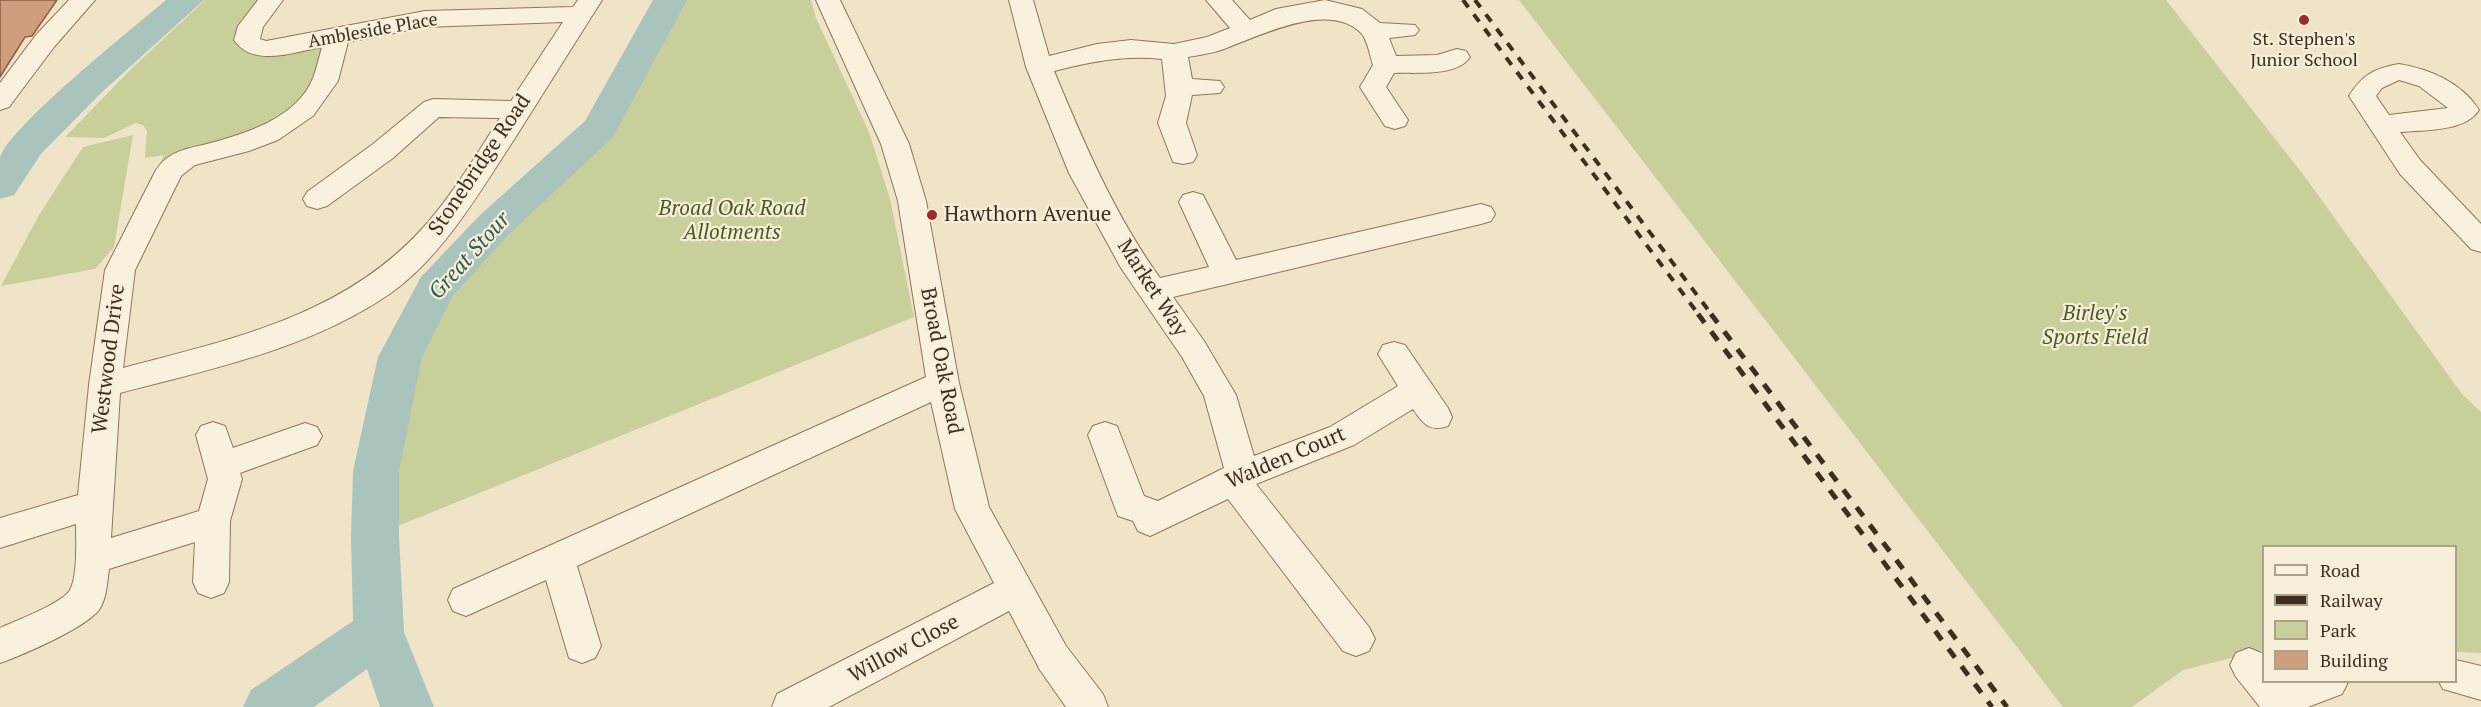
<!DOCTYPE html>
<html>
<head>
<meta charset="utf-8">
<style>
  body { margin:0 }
  #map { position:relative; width:2481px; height:707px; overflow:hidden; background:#f0e4c8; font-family:"PT Serif",serif }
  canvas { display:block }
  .legend { position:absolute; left:2262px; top:545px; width:195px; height:138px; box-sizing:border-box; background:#f7eed8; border:2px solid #ada18e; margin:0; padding:8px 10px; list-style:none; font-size:18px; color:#3d2e20 }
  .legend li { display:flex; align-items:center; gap:12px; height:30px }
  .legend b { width:30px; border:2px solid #ada18e }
</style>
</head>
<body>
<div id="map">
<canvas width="2481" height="707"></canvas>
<ul class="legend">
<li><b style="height:8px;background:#faf1dc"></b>Road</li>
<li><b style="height:8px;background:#3d2e20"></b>Railway</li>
<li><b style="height:16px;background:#c9cf9b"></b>Park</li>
<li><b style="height:16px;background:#cf9f7d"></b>Building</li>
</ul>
</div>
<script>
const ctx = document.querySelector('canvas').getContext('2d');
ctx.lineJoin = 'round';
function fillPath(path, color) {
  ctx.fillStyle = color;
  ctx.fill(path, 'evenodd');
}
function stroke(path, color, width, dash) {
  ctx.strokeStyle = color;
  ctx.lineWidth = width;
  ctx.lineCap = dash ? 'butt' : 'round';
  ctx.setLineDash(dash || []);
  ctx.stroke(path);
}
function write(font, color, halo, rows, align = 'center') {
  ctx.font = font + ' "PT Serif",serif';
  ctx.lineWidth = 4.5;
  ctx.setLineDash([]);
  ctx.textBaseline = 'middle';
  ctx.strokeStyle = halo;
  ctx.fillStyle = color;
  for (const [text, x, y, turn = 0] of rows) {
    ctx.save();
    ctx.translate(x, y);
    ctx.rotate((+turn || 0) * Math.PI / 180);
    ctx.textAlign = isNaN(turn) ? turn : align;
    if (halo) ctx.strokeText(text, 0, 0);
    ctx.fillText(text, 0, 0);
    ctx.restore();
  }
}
const green = new Path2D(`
  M205 0H271L252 46 337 37 304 110 170 170 159 165 164 155 145 158 147 131 143 125 136 123 104 138 65 137 133 67Z
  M675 0H811L816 18 869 132 890 199 914 317 388 530 386 464 392 421 408 357 442 289 499 225 604 128Z
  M1519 0H2166L2302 173 2462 394 2481 412V653L2456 652V546H2264L2263 650 2183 670 2132 707H2063Z
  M133 135 114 247 95 269 1 286 39 215 83 147Z`);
const river = new Path2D(`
  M166 0H204L101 93 41 154 14 195 0 199C0 187 0 170 0 158 7 128 137 25 166 0Z
  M653 0H687L613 137 508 235 452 297 422 357 399 471V536L404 632 434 707H380L367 669 314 707H243L251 690 353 621 351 536 353 471 378 357 421 277 480 215 585 121Z`);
const building = new Path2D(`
  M0 0H57L32 36 25 37 0 77Z`);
const minor = new Path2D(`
  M69 0H95L54 47 9 107 0 110V83L36 35Z
  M258 0H283L263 27 260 39 266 41 425 11 573 7 578 0H602C573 46 544 92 515 138 481 190 443 256 391 293 312 348 212 369 120 393L111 538 199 511 208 479 196 435 201 426 213 422 225 426 233 448 305 423 317 427 322 436 317 445 240 473 242 479 230 521 229 582 224 593 211 598 198 593 193 582 195 542 109 569C107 582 107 598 99 610 83 629 25 654 0 663V628C15 621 63 603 70 590 78 575 76 541 76 524L0 548V518L78 495 89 385 105 270 156 170C167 153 184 149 203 145 242 135 297 119 313 78 317 68 319 57 322 47 294 52 253 68 234 40L238 26ZM563 22 511 101 433 99 424 102 373 144 307 192 303 199 307 206 317 209 327 206 393 158 439 117 500 118C476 155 450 199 421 230 342 316 232 339 123 368L135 270 181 176 195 165 249 151 278 140 313 116 338 81 348 42 425 27Z
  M816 0H840L909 144 926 201 959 383 989 507 1066 646 1103 694 1108 707H1066L1040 670 1009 611 829 707H772L777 694 994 583 955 509 931 402 577 566 601 646 595 658 582 663 569 658 546 580 466 616 453 611 448 600 453 589 926 377 898 201 881 144Z
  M1009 0H1033L1049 56 1097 44 1131 40 1174 44 1207 37 1230 28 1206 0H1232L1250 20 1276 9 1325 0 1362 9 1380 23 1415 25 1419 30 1415 35 1389 38 1396 56 1437 55 1457 49 1466 51 1470 57C1457 77 1416 72 1394 73L1386 87 1408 120 1405 126 1395 129 1385 126 1360 87 1373 65C1370 56 1368 42 1362 34 1330 0 1262 35 1224 49 1213 53 1200 55 1188 57L1192 79 1220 81 1224 87 1220 93 1192 95 1186 123 1197 155 1193 162 1183 164 1173 162 1158 123 1166 96 1162 59C1124 55 1091 62 1054 71 1084 143 1114 214 1160 278L1209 267 1179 202 1183 195 1193 192 1203 195 1236 260 1481 204 1491 207 1495 214 1491 221 1481 224 1173 297 1204 341 1236 395 1254 456 1330 427 1398 386 1378 354 1383 345 1394 342 1405 345 1448 408 1452 417 1448 426C1429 432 1423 424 1413 409L1354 445 1256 484 1369 627 1375 639 1369 651 1356 656 1343 651 1228 499 1150 536 1138 531 1133 521 1118 516 1088 435 1093 426 1105 422 1117 426 1144 496 1158 501 1224 468 1204 396 1182 357 1121 268 1069 173 1026 67Z
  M2399 64C2430 69 2462 83 2479 110 2465 132 2424 130 2400 132L2420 160 2481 224V252L2471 249 2400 174 2349 96C2362 75 2375 68 2399 64ZM2399 80 2419 86 2448 108 2389 115 2376 96 2382 88Z
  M2249 648 2264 654V682H2348L2342 694 2308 707H2260L2236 677 2230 665 2236 653Z
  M2456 660 2481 666V700L2443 689 2439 682H2456Z`);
const railFar1 = new Path2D(`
  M1463 0 1699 315
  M1475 0 1712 315`);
const rail = new Path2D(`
  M1698 314 1992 707
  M1711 314 2007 707`);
const markers = [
  [2304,20,6,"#9e2a2b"],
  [932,215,6,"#9e2a2b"]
];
const farStreetnames = [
  ["Ambleside Place",373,31,-10]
];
const farPoinames = [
  ["St. Stephen's",2304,40],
  ["Junior School",2304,61]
];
const streetNames = [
  ["Stonebridge Road",480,165,-56],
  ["Market Way",1152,288,57],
  ["Westwood Drive",109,359,-83],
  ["Broad Oak Road",941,361,79],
  ["Walden Court",1286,458,-23],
  ["Willow Close",904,649,-28]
];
const parkNames = [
  ["Broad Oak Road",732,209],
  ["Allotments",732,233],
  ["Birley's",2095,314],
  ["Sports Field",2095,338]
];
const poiNames = [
  ["Hawthorn Avenue",944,215]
];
const waterNames = [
  ["Great Stour",470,256,-48]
];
fillPath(green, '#c9cf9b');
fillPath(river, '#a9c4bc');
fillPath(building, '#cf9f7d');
stroke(building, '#8d5f41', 1.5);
stroke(minor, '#8d765c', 2);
fillPath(minor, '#faf1dc');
stroke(railFar1, '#3d2e20', 4, [9, 9]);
stroke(rail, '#3d2e20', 5, [11, 11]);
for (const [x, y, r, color] of markers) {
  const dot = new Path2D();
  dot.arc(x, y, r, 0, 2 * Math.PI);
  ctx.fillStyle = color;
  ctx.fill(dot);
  stroke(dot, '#f7eed8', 2);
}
write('18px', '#3d2e20', '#f7eed8', farStreetnames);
write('18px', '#3d2e20', '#f7eed8', farPoinames);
write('21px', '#3d2e20', '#f7eed8', streetNames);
write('italic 21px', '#4d5a26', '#f7eed8', parkNames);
write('21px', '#3d2e20', '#f7eed8', poiNames, 'left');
write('italic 22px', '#2f5d5a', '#f7eed8', waterNames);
</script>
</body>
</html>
